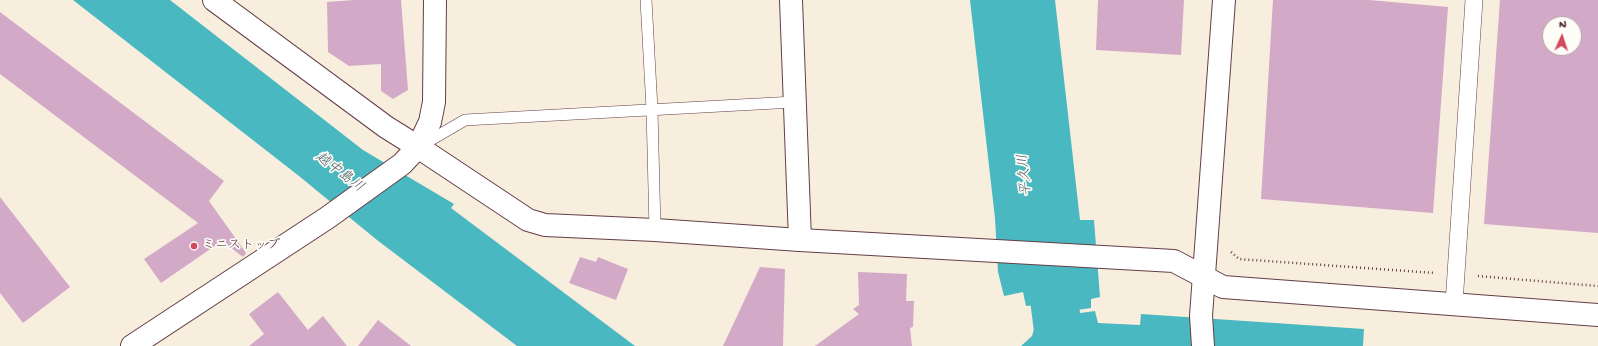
<!DOCTYPE html>
<html>
<head>
<meta charset="utf-8">
<style>
  body { margin:0 }
  #map { position:relative; width:1598px; height:346px; overflow:hidden; background:#f7eedd; font-family:"Gochi Hand",sans-serif }
  canvas { display:block }
  .north { position:absolute; left:1542px; top:16px; width:40px; height:40px; box-sizing:border-box; background:#fdfcf7; border:1px solid #b5a4a5; border-radius:50%; rotate:3deg; font-size:11px; font-weight:700; line-height:16px; text-align:center; color:#4a1f2b }
  .north::after { content:''; display:block; margin:auto; width:14px; height:18px; background:#d1495b; clip-path:polygon(50% 0,100% 100%,50% 72%,0 100%) }
</style>
</head>
<body>
<div id="map">
<canvas width="1598" height="346"></canvas>
<div class="north">N</div>
</div>
<script>
const ctx = document.querySelector('canvas').getContext('2d');
ctx.lineJoin = 'round';
function fillPath(path, color) {
  ctx.fillStyle = color;
  ctx.fill(path, 'evenodd');
}
function stroke(path, color, width, dash) {
  ctx.strokeStyle = color;
  ctx.lineWidth = width;
  ctx.lineCap = dash ? 'butt' : 'round';
  ctx.setLineDash(dash || []);
  ctx.stroke(path);
}
function write(font, color, halo, rows, align = 'center') {
  ctx.font = font + ' "Gochi Hand","Klee One",sans-serif';
  ctx.lineWidth = 3.5;
  ctx.setLineDash([]);
  ctx.textBaseline = 'middle';
  ctx.strokeStyle = halo;
  ctx.fillStyle = color;
  for (const [text, x, y, turn = 0] of rows) {
    ctx.save();
    ctx.translate(x, y);
    ctx.rotate((+turn || 0) * Math.PI / 180);
    ctx.textAlign = isNaN(turn) ? turn : align;
    if (halo) ctx.strokeText(text, 0, 0);
    ctx.fillText(text, 0, 0);
    ctx.restore();
  }
}
const water = new Path2D(`
  M73 0H170L363 150 454 204 451 208 635 346H517L377 240 299 176Z
  M970 0H1055L1080 220H1094L1100 297 1091 299V308L1037 316 1035 305 1026 306 1023 292 1004 296 998 272 995 218Z
  M1095 311 1098 323 1140 325 1141 314 1364 329 1363 346H1021L1032 336 1037 319Z`);
const river = new Path2D(`
  M1041 248 1052 283 1060 346`);
const building = new Path2D(`
  M354 0H401L408 90 393 99 381 91V64L349 66 328 52 327 2Z
  M1098 0H1184L1181 55 1096 50Z
  M1273 0H1369L1448 7 1433 213 1261 199Z
  M1500 0H1598V233L1484 224ZM1550 24H1574V48H1550Z
  M0 12 224 181 209 201 246 253 243 257 222 241 161 283 144 259 198 223 0 74Z
  M0 197 70 287 23 323 0 293Z
  M580 257 596 262 598 257 628 269 616 300 569 283Z
  M760 267 785 269 783 346H723Z
  M858 272 907 274 906 301H914L913 327 910 328 912 346H815L859 314 853 309 859 305Z
  M278 292 308 330 323 316 347 346H249L264 334 249 314Z
  M378 320 411 346H358Z`);
const path = new Path2D(`
  M1231 252 1239 259 1435 273
  M1478 276 1598 286`);
const service = new Path2D(`
  M646 0 652 109 655 230
  M422 145 465 120 794 102`);
const pedestrian = new Path2D(`
  M1454 304 1474 0`);
const minor = new Path2D(`
  M214 0 386 127 418 147
  M791 0 800 240`);
const tertiary = new Path2D(`
  M418 147 528 220 545 225 655 230 800 240 1174 261 1223 287 1598 315
  M132 346 327 218 402 164 418 147 430 122 434 102 435 0
  M1203 346 1201 316 1224 0`);
const markers = [
  [194,246,4,"#d1495b"]
];
const poiNames = [
  ["ミニストップ",202,246]
];
const waterNames = [
  ["越中島川",339,173,37],
  ["平久川",1026,175,-96]
];
fillPath(water, '#49b8c1');
stroke(river, '#49b8c1', 48);
fillPath(building, '#d3a9c8');
stroke(service, '#643e46', 12);
stroke(pedestrian, '#643e46', 18);
stroke(minor, '#643e46', 24);
stroke(tertiary, '#643e46', 24);
stroke(path, '#643e46', 2.5, [1, 3]);
stroke(service, '#fff', 11);
stroke(pedestrian, '#fff', 17);
stroke(minor, '#fff', 22);
stroke(tertiary, '#fff', 22);
for (const [x, y, r, color] of markers) {
  const dot = new Path2D();
  dot.arc(x, y, r, 0, 2 * Math.PI);
  ctx.fillStyle = color;
  ctx.fill(dot);
  stroke(dot, '#fdfcf7', 1.5);
}
write('13px', '#4a1f2b', '#fdfcf7', poiNames, 'left');
write('italic 14px', '#4a5c67', '#fdfcf7', waterNames);
</script>
</body>
</html>
